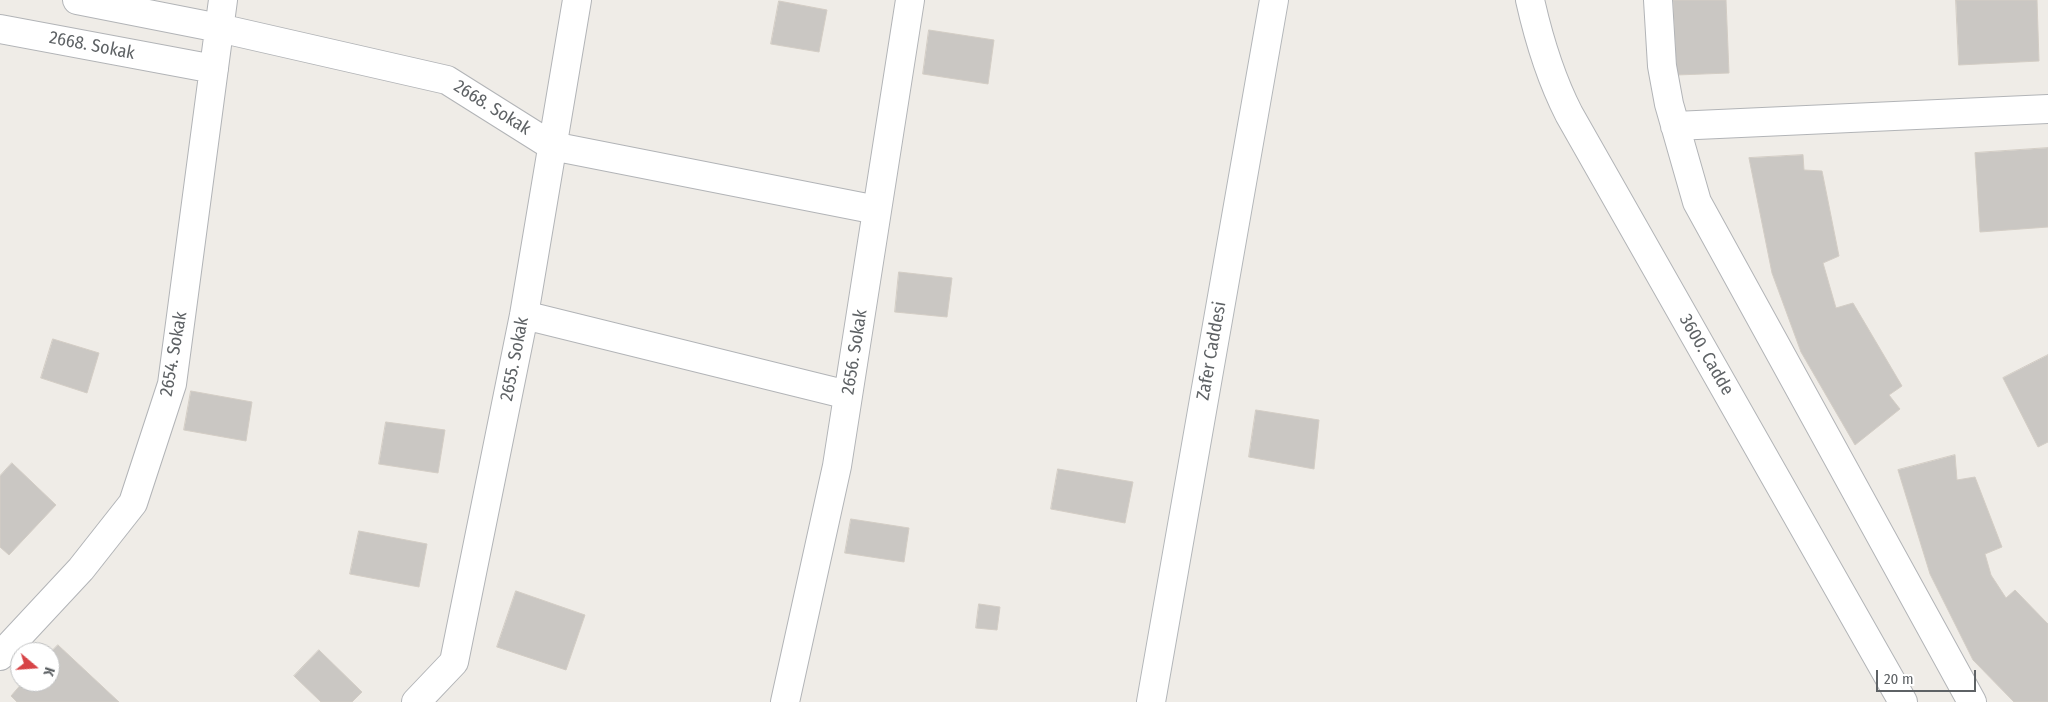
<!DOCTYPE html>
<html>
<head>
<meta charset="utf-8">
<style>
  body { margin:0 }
  #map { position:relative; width:2048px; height:702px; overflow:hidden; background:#efece7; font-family:"Fira Sans Condensed",sans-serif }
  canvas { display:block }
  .north { position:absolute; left:10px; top:642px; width:50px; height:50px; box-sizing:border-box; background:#fff; border:1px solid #bfc0c1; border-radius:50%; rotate:108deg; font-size:14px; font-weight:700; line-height:20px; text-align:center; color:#5e6265 }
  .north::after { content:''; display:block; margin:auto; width:18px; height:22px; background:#d74447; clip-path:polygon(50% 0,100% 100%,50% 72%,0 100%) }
  .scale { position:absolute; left:1876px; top:670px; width:100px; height:22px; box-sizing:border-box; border:2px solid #5e6265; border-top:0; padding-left:6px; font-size:15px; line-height:18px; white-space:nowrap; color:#5e6265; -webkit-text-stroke:4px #fff; paint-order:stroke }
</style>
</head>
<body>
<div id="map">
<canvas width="2048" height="702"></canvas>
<div class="north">K</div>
<div class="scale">20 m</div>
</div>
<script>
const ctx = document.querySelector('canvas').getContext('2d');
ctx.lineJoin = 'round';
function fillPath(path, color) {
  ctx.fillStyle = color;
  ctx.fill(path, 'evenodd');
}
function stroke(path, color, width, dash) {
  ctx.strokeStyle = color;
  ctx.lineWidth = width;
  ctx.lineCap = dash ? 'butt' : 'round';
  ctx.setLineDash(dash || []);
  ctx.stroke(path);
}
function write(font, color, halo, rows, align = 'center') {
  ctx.font = font + ' "Fira Sans Condensed",sans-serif';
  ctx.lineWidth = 4.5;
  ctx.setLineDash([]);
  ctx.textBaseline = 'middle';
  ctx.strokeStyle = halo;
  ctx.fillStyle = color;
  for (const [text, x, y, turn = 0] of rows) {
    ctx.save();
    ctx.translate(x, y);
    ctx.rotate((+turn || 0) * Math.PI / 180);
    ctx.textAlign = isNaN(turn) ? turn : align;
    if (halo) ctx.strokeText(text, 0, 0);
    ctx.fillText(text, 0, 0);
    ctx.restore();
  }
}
const building = new Path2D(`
  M1673 0H1726L1729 73 1677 75Z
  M1956 0H2037L2039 61 1959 65Z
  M779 1 827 10 819 52 771 44Z
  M929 30 994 40 988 84 923 74Z
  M2048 148V227L1980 232 1975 153Z
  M1803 155 1804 170 1822 171 1839 256 1823 263 1836 308 1853 303 1902 386 1889 395 1900 409 1855 445 1801 352 1772 273 1749 158Z
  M899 272 952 278 947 317 895 312Z
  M53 339 99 353 87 393 41 378Z
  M2048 355V442L2038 447 2003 378Z
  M191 391 252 402 246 441 184 430Z
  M1256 410 1319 420 1314 469 1249 457Z
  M386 422 445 430 438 473 379 464Z
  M1955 455 1957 480 1975 477 2002 547 1985 554 1991 575 2006 598 2015 590 2048 624V702H2014L1973 660 1930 574 1898 470Z
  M12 463 56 505 9 555 0 547V476Z
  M1058 469 1133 482 1125 523 1051 509Z
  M851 519 909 528 904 562 845 553Z
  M359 531 427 544 419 587 350 574Z
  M516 591 585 615 566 670 497 647Z
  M979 604 1000 607 997 630 976 628Z
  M58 645 119 702H17L11 696 23 682H50V653Z
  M319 650 362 692 352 702H321L294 676Z`);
const minor = new Path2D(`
  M77 0 219 28 447 80 552 146 877 210
  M1530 0C1539 40 1550 77 1569 114L1903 702
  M1658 0 1662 66 1669 104 1697 202 1972 702
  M0 29 214 69
  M1675 126 2048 109
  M524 315 848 395
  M0 656 81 569 133 503 172 384 223 0
  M416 702 454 662 524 315 577 0
  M785 702 837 466 910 0`);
const secondary = new Path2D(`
  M1151 702 1274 0`);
const streetNames = [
  ["2668. Sokak",92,46,11],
  ["2668. Sokak",492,108,32],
  ["Zafer Caddesi",1212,351,-80],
  ["2656. Sokak",855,352,-81],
  ["2654. Sokak",174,354,-80],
  ["3600. Cadde",1706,355,60],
  ["2655. Sokak",515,359,-79]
];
fillPath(building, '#cac7c3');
stroke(building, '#d3cdc5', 1);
stroke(minor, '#b2b4b7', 30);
stroke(secondary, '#b3b6b9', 30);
stroke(minor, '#fff', 28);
stroke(secondary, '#fff', 28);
write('18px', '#5e6265', '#fff', streetNames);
</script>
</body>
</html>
